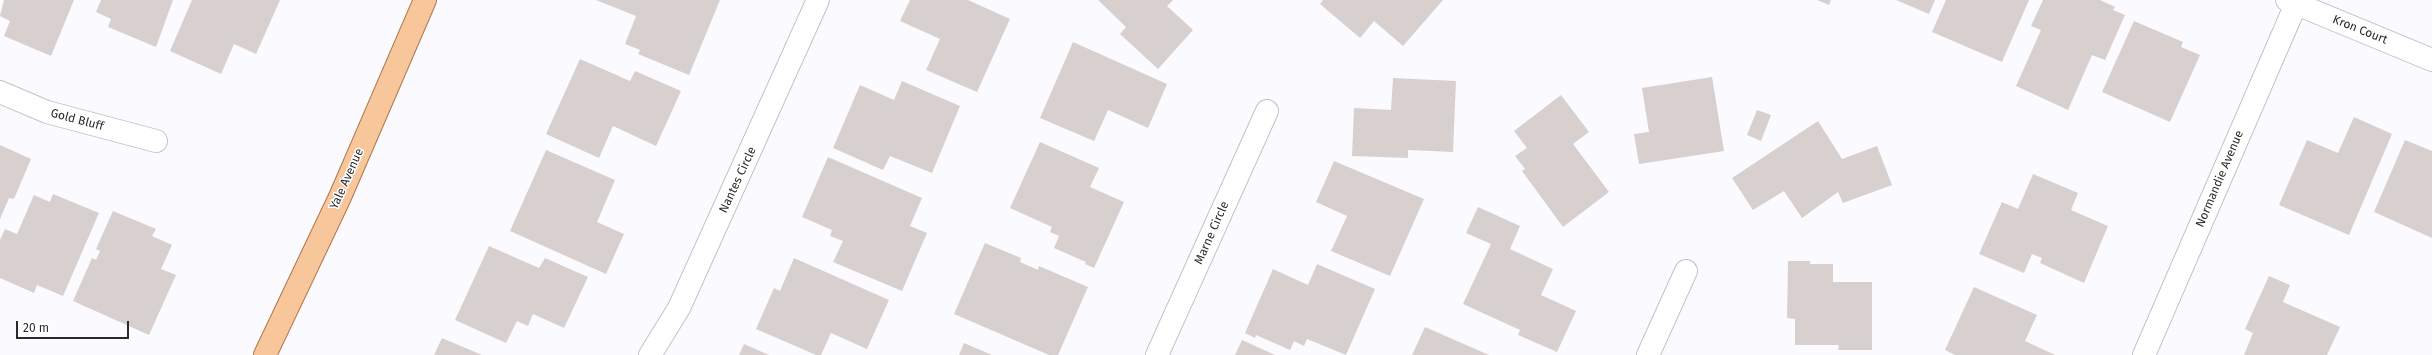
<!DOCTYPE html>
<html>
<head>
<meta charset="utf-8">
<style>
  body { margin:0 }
  #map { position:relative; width:2432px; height:355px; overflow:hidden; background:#fbfaff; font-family:"Fira Sans",sans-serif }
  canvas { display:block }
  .scale { position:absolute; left:16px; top:321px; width:113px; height:18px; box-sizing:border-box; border:2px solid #2a2a2c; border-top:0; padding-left:5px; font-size:12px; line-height:14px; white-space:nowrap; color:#2a2a2c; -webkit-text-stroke:3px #fff; paint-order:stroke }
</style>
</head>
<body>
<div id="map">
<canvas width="2432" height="355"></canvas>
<div class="scale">20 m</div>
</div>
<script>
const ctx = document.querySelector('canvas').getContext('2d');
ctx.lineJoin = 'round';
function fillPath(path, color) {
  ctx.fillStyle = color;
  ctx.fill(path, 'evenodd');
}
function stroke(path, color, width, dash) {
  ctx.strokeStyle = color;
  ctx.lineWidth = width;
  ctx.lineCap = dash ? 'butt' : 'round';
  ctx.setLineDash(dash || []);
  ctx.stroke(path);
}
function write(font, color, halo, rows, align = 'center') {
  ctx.font = font + ' "Fira Sans",sans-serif';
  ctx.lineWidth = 3;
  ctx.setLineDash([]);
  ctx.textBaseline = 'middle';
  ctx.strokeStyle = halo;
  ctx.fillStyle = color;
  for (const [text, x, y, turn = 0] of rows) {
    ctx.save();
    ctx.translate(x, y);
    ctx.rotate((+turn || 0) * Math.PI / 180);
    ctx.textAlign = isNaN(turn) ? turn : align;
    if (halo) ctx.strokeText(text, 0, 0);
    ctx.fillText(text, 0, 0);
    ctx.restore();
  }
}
const building = new Path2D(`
  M4 0H74L51 56 4 36 10 21 0 16Z
  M101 0H173L156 47 108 27 111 19 96 12Z
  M192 0H280L256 54 234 44 221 74 170 51Z
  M596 0H720L689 75 638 54 640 50 625 44 636 16Z
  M910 0H968L1010 19 977 92 926 70 940 39 900 21Z
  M1098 0H1173L1167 6 1193 30 1158 69 1120 34 1126 27Z
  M1323 0H1443L1403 46 1374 21 1360 38 1320 4Z
  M1817 0H1831L1829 5Z
  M1896 0H1935L1929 14Z
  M1946 0H2029L2002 62 1932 32Z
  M2043 0H2100L2115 7 2113 10 2125 15 2105 60 2092 55 2068 110 2016 86 2041 30 2031 26Z
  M2134 21 2183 42 2181 47 2200 55 2170 122 2102 92Z
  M1073 42 1167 84 1148 128 1108 110 1094 141 1040 118Z
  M580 59 630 81 635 71 681 91 656 146 613 126 599 158 546 134Z
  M1712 77 1724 151 1639 164 1634 134 1649 132 1642 88Z
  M1393 78 1456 81 1453 152 1408 150V158L1352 156 1354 108 1391 110Z
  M902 81 960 106 932 173 890 156 883 170 833 148 860 85 894 100Z
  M1561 95 1589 132 1573 144 1609 192 1563 227 1522 171 1525 169 1515 156 1527 148 1514 131Z
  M1757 110 1771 115 1761 141 1747 135Z
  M2354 117 2392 134 2349 235 2279 205 2307 140 2338 153Z
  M1818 121 1842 159 1877 146 1892 185 1843 203 1838 192 1802 218 1784 191 1753 210 1732 178Z
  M2405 140 2432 151V238L2374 212Z
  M1040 142 1099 168 1090 187 1124 202 1094 268 1085 264 1086 262 1054 248 1059 236 1050 232 1052 227 1010 208Z
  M0 145 31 159 14 199 9 198 0 219Z
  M546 150 615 180 597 222 624 234 606 274 510 231Z
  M828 157 922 198 910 226 927 233 902 291 833 262 843 241 830 236 832 230 802 217Z
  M1334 161 1424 199 1390 276 1331 251 1347 216 1316 202Z
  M2033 174 2078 193 2071 210 2108 226 2084 283 2040 263 2042 258 2032 254 2024 273 1979 254 2002 202 2018 209Z
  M53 194 99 213 63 296 37 285 34 293 0 278V240L5 229 17 234 34 195 50 202Z
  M1478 207 1520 226 1510 249 1553 269 1541 295 1576 311 1557 352 1518 335 1520 330 1463 304 1491 244 1466 233Z
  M113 211 156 229 152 236 172 245 161 269 176 275 149 335 73 301 92 258 96 260 100 251 96 249Z
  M985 243 1021 258 1020 262 1038 270 1039 266 1088 287 1058 355H1049L954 314Z
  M489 246 539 268 545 258 588 277 564 328 533 314 528 326 517 321 506 343 455 320Z
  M794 258 889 300 867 349 831 333 821 355H816L756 329 774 288 780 291Z
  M1788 261H1810V264H1833V282H1872V350H1838L1839 345H1795V319L1787 318Z
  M1317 264 1375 289 1346 355 1307 339 1304 346 1294 341 1290 350 1256 335 1255 338 1245 333 1273 269 1308 285Z
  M2269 276 2290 285 2283 302 2340 327 2327 355H2244L2253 333 2245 329Z
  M1974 287 2037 315 2025 341 2055 355H1955L1945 350Z
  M1425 327 1489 355H1412Z
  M442 338 482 355H434Z
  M1242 340 1275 355H1235Z
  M964 343 992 355H959Z
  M744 344 769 355H739Z`);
const minor = new Path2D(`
  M2287 0 2432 60
  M0 92 47 112 156 141
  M650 355 679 308 818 0
  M1157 355 1267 111
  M1648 355 1686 271
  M2144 355 2296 4`);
const major = new Path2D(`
  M265 355 340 197 425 0`);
const streetNames = [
  ["Kron Court",2360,30,22],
  ["Gold Bluff",77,120,15],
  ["Yale Avenue",347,179,-66],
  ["Normandie Avenue",2220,179,-67],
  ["Nantes Circle",738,180,-65],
  ["Marne Circle",1212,233,-66]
];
fillPath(building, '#d8d0ce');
stroke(minor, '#c4c2c9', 24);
stroke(major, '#ad7749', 24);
stroke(minor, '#fff', 22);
stroke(major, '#f8c69b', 22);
write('12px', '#2a2a2c', '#fff', streetNames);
</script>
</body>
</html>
